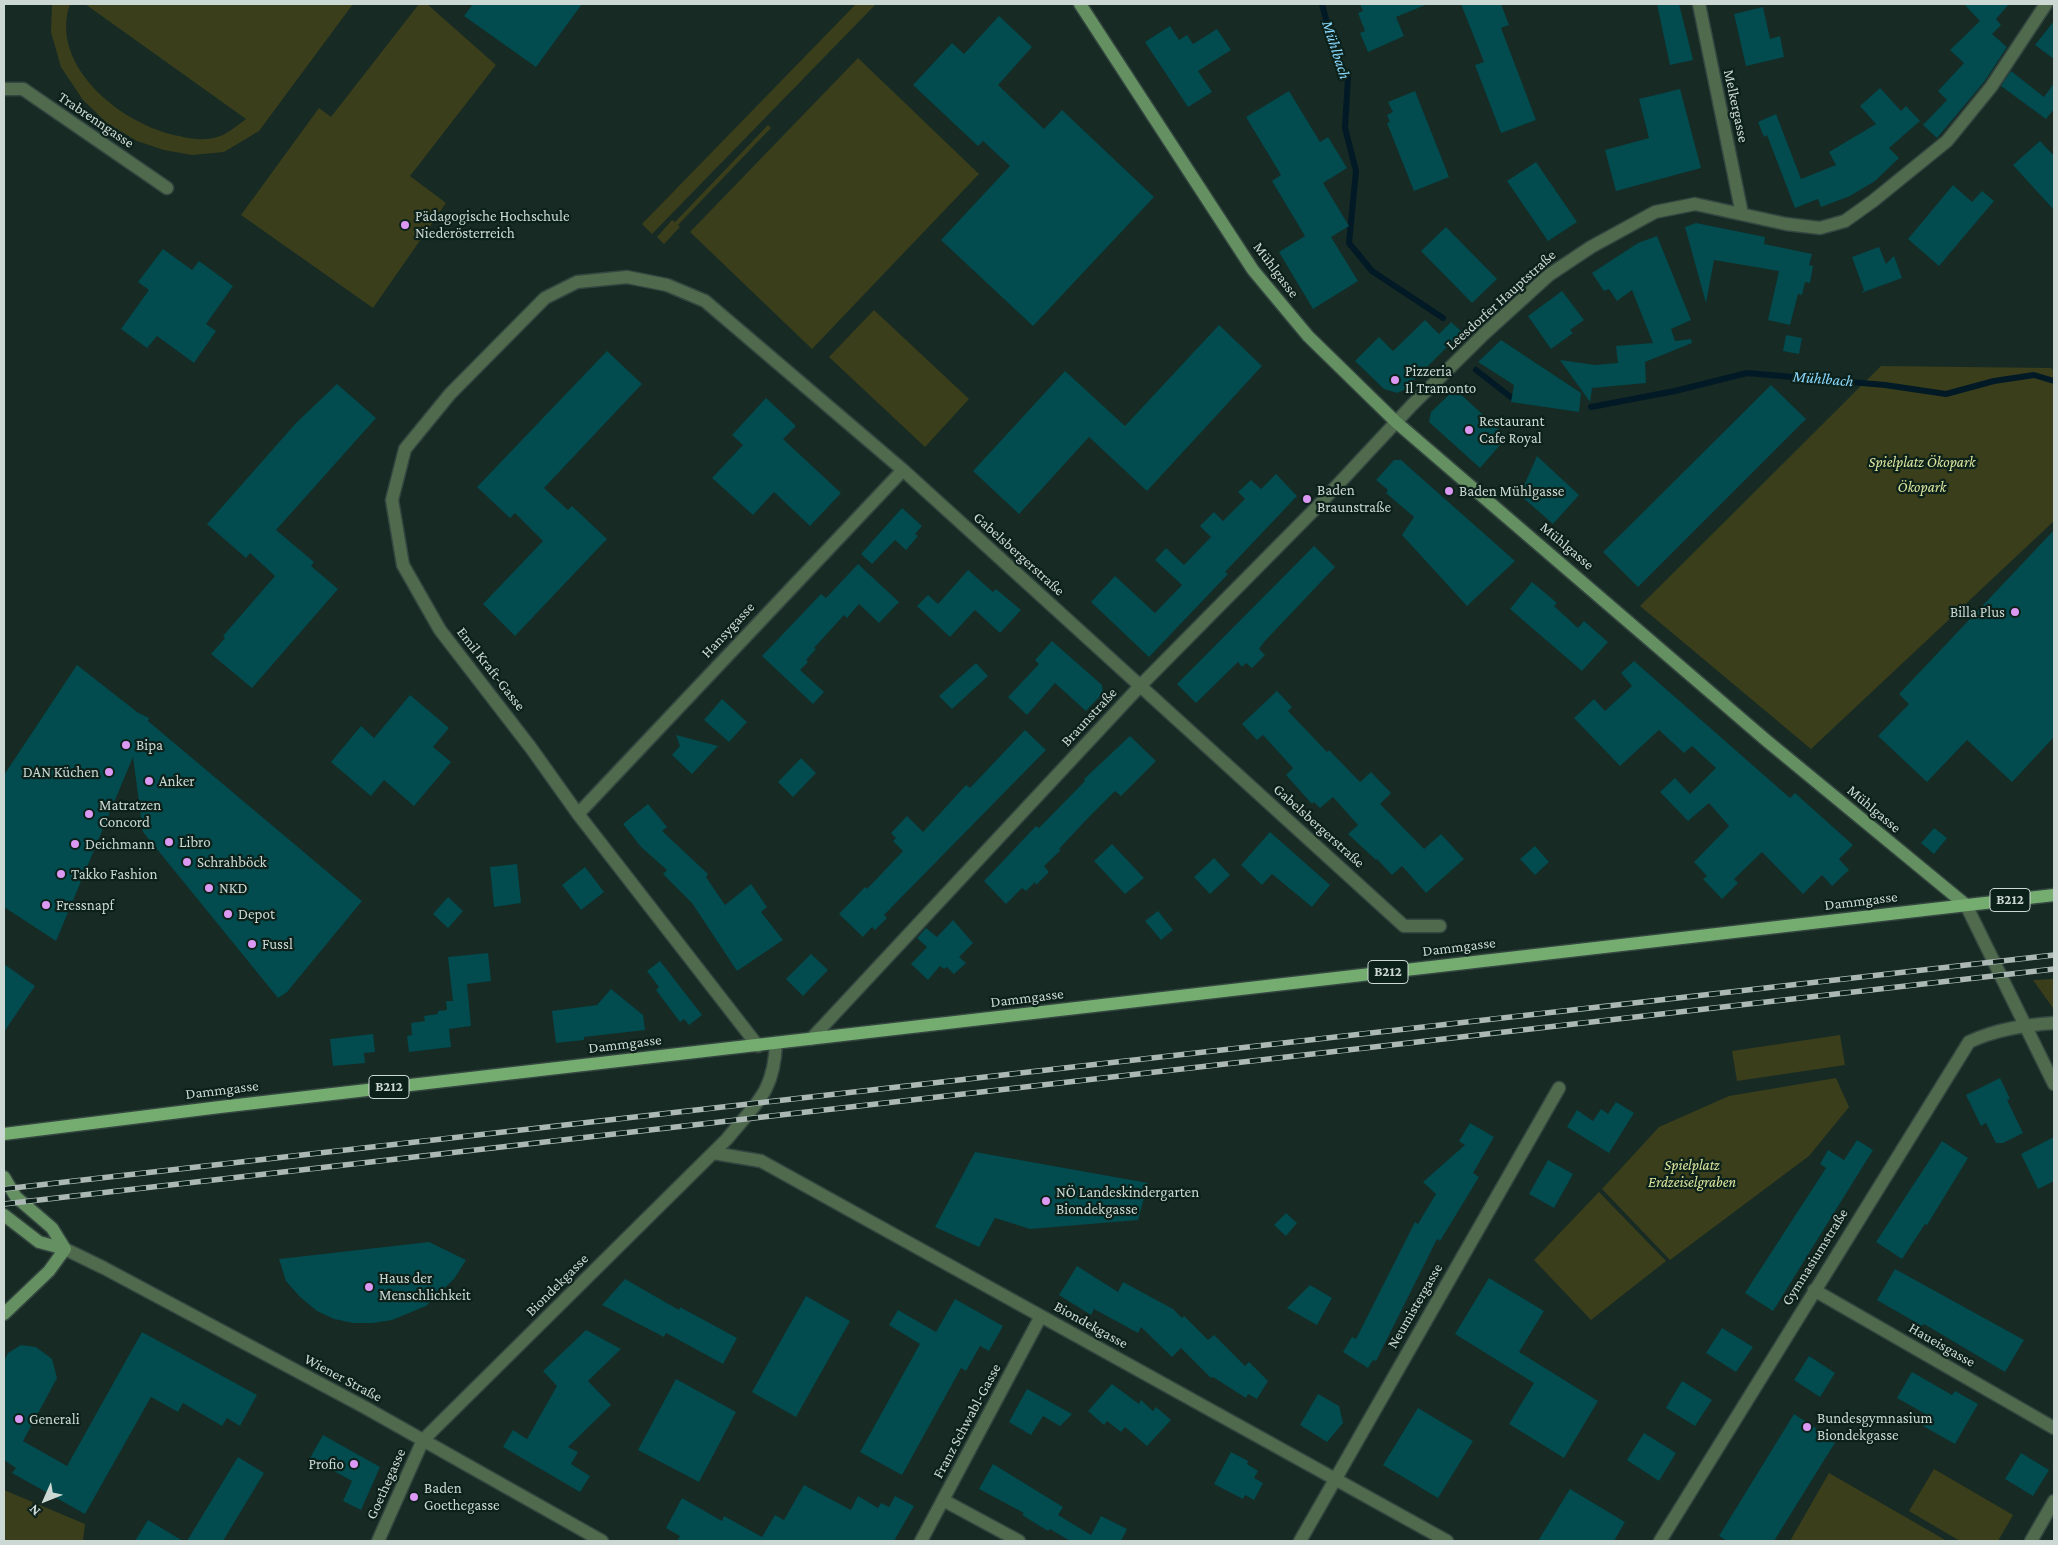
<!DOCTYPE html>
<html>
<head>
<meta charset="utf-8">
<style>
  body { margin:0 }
  #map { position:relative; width:2058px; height:1545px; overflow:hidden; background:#172a24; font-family:"Crimson Pro",serif }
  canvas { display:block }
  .frame { position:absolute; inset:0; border:5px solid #ccd8d4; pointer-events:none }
  .north { position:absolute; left:20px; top:1475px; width:50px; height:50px; -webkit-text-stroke:4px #0d211b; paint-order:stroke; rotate:226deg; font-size:14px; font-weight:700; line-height:20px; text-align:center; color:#ccd8d4 }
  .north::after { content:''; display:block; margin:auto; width:18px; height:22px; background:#ccd8d4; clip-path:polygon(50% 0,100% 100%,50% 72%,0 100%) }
</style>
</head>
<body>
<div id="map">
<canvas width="2058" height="1545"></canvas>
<div class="frame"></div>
<div class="north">N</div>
</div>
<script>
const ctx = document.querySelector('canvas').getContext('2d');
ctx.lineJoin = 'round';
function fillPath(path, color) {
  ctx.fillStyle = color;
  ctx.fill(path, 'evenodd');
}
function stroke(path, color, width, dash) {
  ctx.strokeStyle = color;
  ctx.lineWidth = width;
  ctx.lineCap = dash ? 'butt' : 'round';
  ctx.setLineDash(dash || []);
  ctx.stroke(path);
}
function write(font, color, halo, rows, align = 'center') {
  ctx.font = font + ' "Crimson Pro",serif';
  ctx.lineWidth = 4.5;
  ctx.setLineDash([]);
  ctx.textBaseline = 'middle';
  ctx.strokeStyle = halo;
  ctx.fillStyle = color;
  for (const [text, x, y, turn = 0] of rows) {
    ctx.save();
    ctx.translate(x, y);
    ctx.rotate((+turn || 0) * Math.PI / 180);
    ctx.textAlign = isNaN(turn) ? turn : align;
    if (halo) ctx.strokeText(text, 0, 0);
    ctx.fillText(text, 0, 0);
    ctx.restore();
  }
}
const green = new Path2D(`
  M52 4H70C48 67 124 126 179 136 190 139 206 141 217 137 226 135 238 125 246 119L85 4H353L259 131 224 152 192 155 164 150 137 141 107 123 83 100 61 67 51 32Z
  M419 4H427L496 65 410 176 446 203 373 308 241 215 319 108 331 117Z
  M856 4H876L652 234 642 224Z
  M858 58 979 174 812 349 690 232Z
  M768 125 771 128 678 225 680 227 664 244 657 237 672 220 675 222Z
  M874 310 969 399 925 447 829 357Z
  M1881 366 2051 368 2054 371V521L1811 749 1640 606Z
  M2054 979V1008H2053L2033 980Z
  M1840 1035 1845 1065 1737 1081 1732 1051Z
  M1836 1078 1849 1107 1809 1156 1670 1260 1602 1189 1659 1127 1729 1096Z
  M1599 1192 1666 1261 1591 1320 1534 1260Z
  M1934 1469 2013 1515 1998 1541H1960L1909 1511Z
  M1829 1473 1947 1541H1790Z
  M4 1490 85 1524 83 1541H4Z`);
const stream = new Path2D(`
  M1322 4 1336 57 1348 78 1345 128 1356 171 1349 243 1372 271 1443 318
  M1476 370 1512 398
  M1591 407 1675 391 1747 373 1885 385 1946 394 1994 381 2034 375 2054 381`);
const building = new Path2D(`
  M473 4H582L536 67 464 16Z
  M1360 4H1428L1396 17 1404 36 1368 52 1360 33 1365 31 1358 13 1363 11Z
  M1461 4H1501L1509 25 1501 28 1536 120 1501 133 1475 65 1484 62Z
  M1657 4H1679L1693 60 1670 65Z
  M1964 4H2009L1996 19 2001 25 1992 34 2007 47 1984 82 1937 138 1923 125 1947 100 1938 91 1964 63 1950 50 1980 21Z
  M1763 7 1770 39 1780 36 1784 57 1746 66 1734 14Z
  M999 16 1032 47 998 85 1044 129 1062 110 1154 197 1033 326 941 240 1010 166 983 141 978 146 913 85 952 43 964 54Z
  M2054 21V59L2035 45Z
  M1170 26 1179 40 1187 35 1193 44 1217 29 1231 50 1198 71 1212 92 1188 107 1145 42Z
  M2011 71 2044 97 2054 83V109L2046 119 2001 86Z
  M1880 88 1901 111 1906 106 1920 121 1889 148 1899 158 1875 181 1850 196 1821 207 1818 199 1795 208 1767 135 1764 137 1758 122 1776 114 1801 179 1836 165 1829 152 1876 124 1860 106Z
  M1680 89 1701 168 1616 191 1605 150 1649 138 1639 99Z
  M1289 91 1320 142 1328 137 1347 168 1323 183 1349 226 1331 237 1358 281 1313 309 1279 252 1305 236 1272 181 1281 175 1246 117Z
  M1415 91 1449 177 1414 191 1387 123 1390 122 1387 115 1393 112 1388 102Z
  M2040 141 2054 156V210L2013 165Z
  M1536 162 1577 222 1548 241 1507 181Z
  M1953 185 1972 202 1982 191 1994 201 1939 266 1908 239Z
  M1696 223 1765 237 1764 244 1812 254 1809 265 1813 266 1810 283 1805 282 1802 295 1798 294 1790 325 1768 320 1779 271 1714 260 1706 303 1685 227Z
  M1446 227 1497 279 1472 303 1421 251Z
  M1657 236 1691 320 1671 329 1675 341 1691 339 1692 343 1645 362 1646 383 1592 388 1590 402 1560 360 1595 365 1618 363 1616 346 1653 343 1632 290 1617 301 1609 289 1604 291 1592 273 1638 243Z
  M1879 247 1886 264 1894 256 1902 278 1861 293 1864 290 1852 257Z
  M163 249 192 270 199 261 233 286 206 324 216 331 194 363 157 336 147 348 121 329 149 290 138 282Z
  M1562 291 1584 320 1570 330 1573 333 1551 349 1528 316Z
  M1425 320 1439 334 1451 322 1462 332 1404 390 1397 393 1384 389 1355 361 1379 337 1393 351Z
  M1219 325 1262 366 1147 491 1089 437 1019 514 973 471 1065 371 1125 426Z
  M1786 335 1802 338 1799 354 1783 351Z
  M1501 340 1581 393 1579 412 1511 402 1514 385 1478 362Z
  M607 351 642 384 544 488 568 510 572 506 607 539 515 636 483 604 543 541 515 513 510 518 477 487Z
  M337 384 376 418 276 530 314 562 311 566 338 589 252 688 211 654 225 638 223 636 275 576 250 553 246 558 207 524 296 423Z
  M1771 385 1806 419 1638 587 1603 552Z
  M1455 389 1507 437 1480 468 1429 422 1431 412Z
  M766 398 796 426 783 439 841 493 810 526 774 492 753 515 712 478 743 445 732 435Z
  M1537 456 1579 495 1553 524 1520 495Z
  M1394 460H1401L1515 561 1467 606 1402 535 1414 517 1386 493 1388 490 1376 480Z
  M1276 474 1297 496 1225 572 1228 574 1149 657 1091 602 1115 576 1155 613 1182 585 1155 560 1166 548 1184 565 1211 537 1200 526 1214 512 1223 521 1245 499 1238 492 1251 480 1261 489Z
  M902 508 922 526 915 534 918 536 906 550 895 540 872 564 861 554Z
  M2054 530V737L2012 782 1967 740 1927 782 1878 736 1909 704 1899 694Z
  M1314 546 1335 567 1264 642 1259 649 1265 655 1252 668 1246 663 1242 667 1238 662 1196 703 1177 684Z
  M858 564 899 602 879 623 859 604 847 618 844 615 814 648 816 649 806 660 808 662 800 670 824 692 813 704 762 656 821 594 826 598Z
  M968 570 993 592 996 589 1021 610 1000 633 975 610 950 637 917 606 928 595 938 604Z
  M1532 582 1557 603 1554 606 1578 628 1584 621 1608 642 1582 671 1510 609Z
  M1052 641 1102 685 1103 693 1086 711 1055 683 1027 715 1008 697 1039 664 1035 660Z
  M1634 661 1790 798 1795 793 1853 845 1839 859 1849 870 1832 886 1822 875 1803 894 1762 852 1734 879 1738 883 1722 899 1703 879 1707 876 1694 862 1729 826 1709 803 1688 821 1660 792 1675 778 1690 794 1716 768 1692 746 1684 753 1659 730 1620 766 1574 718 1594 699 1605 711 1632 686 1621 673Z
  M976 663 988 676 952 709 939 696Z
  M77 665 137 712 149 718 148 721 362 901 287 992 278 998 143 832 133 757 56 941 4 907V775Z
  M1277 691 1292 707 1288 711 1327 752 1329 750 1360 782 1371 772 1391 793 1380 804 1424 849 1441 834 1464 859 1426 893 1402 866 1392 875 1377 859 1376 860 1348 834 1358 825 1333 797 1320 808 1314 802 1312 804 1286 775 1293 768 1263 735 1257 740 1242 724Z
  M410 695 449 728 433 747 451 762 414 806 384 780 371 796 331 762 361 726 374 738Z
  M722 699 747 722 729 742 704 720Z
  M1025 730 1046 750 884 915 887 918 875 930 872 927 863 937 839 914 865 887 867 889 903 851 893 841 896 838 891 833 907 816 923 832 966 785 970 788Z
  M676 735 718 746 692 774 672 755 680 746Z
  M1130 736 1156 761 1121 796 1115 791 1087 819 1059 849 1061 850 1044 866 1049 872 1036 885 1035 882 1026 891 1022 888 1006 904 984 881 1036 826 1039 828 1085 781 1084 779Z
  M801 758 816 773 793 797 778 782Z
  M648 804 667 827 662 831 708 874 706 877 725 905 751 884 767 907 761 912 783 940 737 971 692 903 663 874 667 870 641 847 623 824Z
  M1934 828 1947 838 1934 854 1921 843Z
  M1270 832 1330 885 1312 907 1272 874 1262 885 1241 865Z
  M1112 844 1144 878 1125 894 1094 861Z
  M1535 846 1549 862 1535 875 1520 859Z
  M1214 858 1230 875 1210 894 1194 877Z
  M517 864 521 903 494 907 490 867Z
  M585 867 604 892 581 910 562 885Z
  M448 897 463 911 448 928 433 914Z
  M1158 911 1173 930 1161 940 1145 921Z
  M953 920 973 943 959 957 966 963 954 974 947 967 944 969 940 966 928 980 911 964 927 947 917 938 926 928 937 937Z
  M488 953 491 981 467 984 471 1026 449 1029 451 1047 409 1052 407 1036 412 1035 411 1023 425 1021 424 1016 438 1014V1011L447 1010 446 1001H453L448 957Z
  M811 954 828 970 803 996 786 979Z
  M660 961 702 1015 689 1025 684 1019 680 1022 656 990 659 987 647 971Z
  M4 964 35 986 4 1032Z
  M611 989 643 1015 645 1030 584 1037V1040L556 1043 552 1011 597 1005Z
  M373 1034 375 1052 364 1053 365 1063 333 1066 330 1039Z
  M2000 1078 2010 1099 2007 1100 2023 1133 2003 1143H1996L1986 1123 1981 1126 1966 1095Z
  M1616 1102 1634 1113 1609 1153 1567 1127 1577 1110 1593 1121 1601 1109 1608 1114Z
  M1470 1123 1494 1137 1473 1173 1479 1177 1440 1241 1437 1239 1376 1361 1373 1360 1368 1368 1343 1352 1352 1337 1356 1339 1415 1222 1418 1224 1436 1194 1423 1182 1465 1145 1459 1141Z
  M2054 1137V1181L2038 1189 2021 1154Z
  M1857 1140 1873 1150 1773 1311 1745 1293 1826 1168 1820 1164 1828 1150 1844 1160Z
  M1942 1141 1968 1158 1927 1225 1925 1224 1902 1259 1876 1242Z
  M975 1152 1148 1183 1138 1220 1030 1229 995 1218 979 1247 935 1227Z
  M1548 1160 1573 1174 1554 1208 1529 1194Z
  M1286 1213 1297 1223 1286 1236 1274 1225Z
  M429 1242 466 1260 454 1279 426 1306 392 1320 373 1323H353L334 1319 317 1311 300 1297 286 1281 279 1259Z
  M1077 1266 1118 1292 1123 1282 1173 1309 1182 1318 1184 1316 1208 1340 1214 1335 1245 1366 1249 1362 1268 1381 1257 1399 1248 1394 1246 1398 1213 1377 1211 1378 1181 1348 1172 1357 1141 1327 1138 1333 1094 1309 1091 1315 1059 1295Z
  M1895 1269 2024 1340 2005 1372 1924 1324 1922 1326 1877 1300Z
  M1489 1278 1544 1311 1519 1352 1598 1401 1564 1458 1509 1424 1534 1383 1455 1334Z
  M625 1279 679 1310 680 1307 737 1338 723 1364 666 1333 664 1337 602 1305Z
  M1310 1285 1332 1298 1317 1325 1287 1308Z
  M806 1296 850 1321 796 1417 752 1392Z
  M955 1299 1003 1326 989 1351 980 1346 966 1371 961 1368 902 1475 860 1452 920 1344 889 1325 898 1310 936 1332Z
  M1722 1328 1753 1347 1736 1372 1706 1353Z
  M586 1330 621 1349 588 1381 611 1405 568 1447 578 1452 571 1464 590 1476 580 1492 503 1447 513 1430 527 1439 557 1386 543 1371Z
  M142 1332 257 1395 240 1426 227 1418 222 1426 183 1403 178 1412 151 1397 85 1514 12 1473 16 1468 4 1460V1361L8 1353 21 1345 36 1347 52 1359 57 1378 23 1441 67 1466Z
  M1809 1356 1835 1373 1820 1397 1794 1380Z
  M1912 1372 1952 1395 1955 1391 1978 1404 1955 1444 1923 1426 1929 1416 1897 1398Z
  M676 1379 736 1412 699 1482 638 1450Z
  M1682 1381 1712 1400 1695 1426 1666 1408Z
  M1112 1384 1139 1404 1141 1400 1153 1411 1156 1407 1171 1420 1147 1446 1125 1427 1121 1432 1107 1421 1104 1425 1088 1411Z
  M1027 1389 1072 1414 1060 1426 1043 1416 1031 1435 1009 1422Z
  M1318 1394 1339 1406 1343 1423 1327 1442 1300 1425Z
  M1418 1408 1473 1441 1438 1498 1383 1465Z
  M1794 1414 1836 1441 1774 1541H1727L1719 1536Z
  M1644 1433 1676 1453 1659 1481 1627 1460Z
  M323 1435 380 1467 361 1510 343 1501 352 1481 310 1458Z
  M1231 1452 1248 1461 1247 1464 1258 1471 1254 1478 1263 1483 1254 1500 1245 1495 1243 1499 1214 1484Z
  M2021 1453 2049 1470 2033 1496 2005 1479Z
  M238 1457 264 1473 223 1541H187Z
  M993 1464 1063 1507 1058 1515 1091 1535 1101 1516 1127 1529 1121 1541H1070L1050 1529 1048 1531 1022 1515 1024 1513 979 1489Z
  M804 1485 851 1510 858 1496 878 1508 881 1503 889 1507 895 1496 914 1506 894 1541H677L680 1536 666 1528 682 1498 722 1521 724 1516 762 1537 775 1515 784 1520Z
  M1570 1489 1625 1522 1614 1541H1538Z
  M148 1520 183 1541H135Z`);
const street = new Path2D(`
  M1699 4 1742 214
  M4 89H23L167 188
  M578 814 903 470
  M1966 905 2054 1084
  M811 1039 1141 685 1316 508 1412 405 1484 334 1549 275 1591 247 1655 212 1695 204 1786 224 1820 228 1845 221 1873 201 1947 141 1991 87 2046 4
  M758 1046 578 814 531 748 440 630 403 565 392 500 405 449 450 394 545 298 577 282 627 277 667 285 705 301 903 470 1404 926H1440
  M713 1153 761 1161 1447 1541
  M65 1249 104 1268 366 1408 602 1541
  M1814 1290 2054 1428
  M943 1500 1019 1541
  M378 1541 423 1440 727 1139C756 1103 774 1093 776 1043
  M921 1541 1041 1316
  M1300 1541 1559 1088
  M1660 1541 1969 1042C1996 1029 2025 1025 2054 1023
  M2031 1541 2054 1501`);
const secondary = new Path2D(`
  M1080 4 1253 270 1308 336 1396 422 1767 741 1966 905
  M4 1177 16 1197 52 1228 65 1249
  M4 1215 39 1242 65 1249
  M4 1314 49 1271 65 1249`);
const primary = new Path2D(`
  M4 1134 220 1107 2054 895`);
const rail = new Path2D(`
  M4 1189 2054 955
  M4 1204 2054 969`);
const markers = [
  [405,225,5,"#dc99f4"],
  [1395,380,5,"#dc99f4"],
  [1469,430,5,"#dc99f4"],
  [1449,491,5,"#dc99f4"],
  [1307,499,5,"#dc99f4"],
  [2015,612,5,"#dc99f4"],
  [126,745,5,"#dc99f4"],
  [109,772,5,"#dc99f4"],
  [149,781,5,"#dc99f4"],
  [89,814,5,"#dc99f4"],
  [169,842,5,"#dc99f4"],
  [75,844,5,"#dc99f4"],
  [187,862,5,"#dc99f4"],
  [61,874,5,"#dc99f4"],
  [209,888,5,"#dc99f4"],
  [46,905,5,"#dc99f4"],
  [228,914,5,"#dc99f4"],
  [252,944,5,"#dc99f4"],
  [1046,1201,5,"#dc99f4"],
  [369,1287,5,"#dc99f4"],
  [19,1419,5,"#dc99f4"],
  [1807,1427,5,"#dc99f4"],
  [354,1464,5,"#dc99f4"],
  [414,1497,5,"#dc99f4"]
];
const shields = [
  [2010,900,40],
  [1388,972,40],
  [389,1087,40]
];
const shieldNames = [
  ["B212",2010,900],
  ["B212",1388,972],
  ["B212",389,1087]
];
const streetNames = [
  ["Melkergasse",1736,106,78],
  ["Trabrenngasse",96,120,34],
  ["Mühlgasse",1276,270,53],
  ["Leesdorfer Hauptstraße",1501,300,-42],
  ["Mühlgasse",1567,546,40],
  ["Gabelsbergerstraße",1019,554,42],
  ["Hansygasse",728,630,-47],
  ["Emil Kraft-Gasse",491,669,52],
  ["Braunstraße",1089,717,-47],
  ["Mühlgasse",1874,809,40],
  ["Gabelsbergerstraße",1319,826,42],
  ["Dammgasse",1861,901,-7],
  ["Dammgasse",1459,947,-7],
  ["Dammgasse",1027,998,-7],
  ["Dammgasse",625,1044,-7],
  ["Dammgasse",222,1090,-7],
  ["Gymnasiumstraße",1815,1257,-58],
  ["Biondekgasse",557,1285,-45],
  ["Neumistergasse",1415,1306,-60],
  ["Biondekgasse",1091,1325,29],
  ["Haueisgasse",1942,1345,30],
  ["Wiener Straße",343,1378,28],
  ["Franz Schwabl-Gasse",967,1421,-62],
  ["Goethegasse",386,1484,-66]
];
const poiNames = [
  ["Pädagogische Hochschule",415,216],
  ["Niederösterreich",415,233],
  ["Pizzeria",1405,371],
  ["Il Tramonto",1405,388],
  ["Restaurant",1479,421],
  ["Cafe Royal",1479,438],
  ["Baden",1317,490],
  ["Braunstraße",1317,507],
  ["Baden Mühlgasse",1459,491],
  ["Billa Plus",2005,612,"right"],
  ["Bipa",136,745],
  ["DAN Küchen",99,772,"right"],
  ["Anker",159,781],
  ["Matratzen",99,805],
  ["Concord",99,822],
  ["Libro",179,842],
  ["Deichmann",85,844],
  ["Schrahböck",197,862],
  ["Takko Fashion",71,874],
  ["NKD",219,888],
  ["Fressnapf",56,905],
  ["Depot",238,914],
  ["Fussl",262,944],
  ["NÖ Landeskindergarten",1056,1192],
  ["Biondekgasse",1056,1209],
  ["Haus der",379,1278],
  ["Menschlichkeit",379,1295],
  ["Bundesgymnasium",1817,1418],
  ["Biondekgasse",1817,1435],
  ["Generali",29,1419],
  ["Profio",344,1464,"right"],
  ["Baden",424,1488],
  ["Goethegasse",424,1505]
];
const parkNames = [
  ["Spielplatz Ökopark",1922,462],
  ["Ökopark",1922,487],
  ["Spielplatz",1692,1165],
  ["Erdzeiselgraben",1692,1182]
];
const waterNames = [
  ["Mühlbach",1336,50,72],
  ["Mühlbach",1823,379,5]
];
fillPath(green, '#3a3e1b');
stroke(stream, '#021a25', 6);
fillPath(building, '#024b4f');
stroke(street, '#344640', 15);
stroke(secondary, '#344640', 15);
stroke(primary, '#344640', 15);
stroke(street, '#4f6a4d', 12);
stroke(secondary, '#659061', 12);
stroke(primary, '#75ad71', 12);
stroke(rail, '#abb8b4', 5.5);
stroke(rail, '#0d211b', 4, [11]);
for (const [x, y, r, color] of markers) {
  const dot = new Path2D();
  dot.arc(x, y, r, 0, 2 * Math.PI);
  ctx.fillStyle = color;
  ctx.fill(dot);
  stroke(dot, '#0d211b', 2);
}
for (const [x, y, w] of shields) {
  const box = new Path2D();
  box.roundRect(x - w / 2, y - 11.5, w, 23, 4);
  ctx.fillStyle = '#0d211b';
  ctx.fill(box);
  stroke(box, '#ccd8d4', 1);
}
write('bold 14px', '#ccd8d4', null, shieldNames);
write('15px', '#ccd8d4', '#0d211b', streetNames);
write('15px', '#ccd8d4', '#0d211b', poiNames, 'left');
write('italic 15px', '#dce59d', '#0d211b', parkNames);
write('italic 16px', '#8ad9fe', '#0d211b', waterNames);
</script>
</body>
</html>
